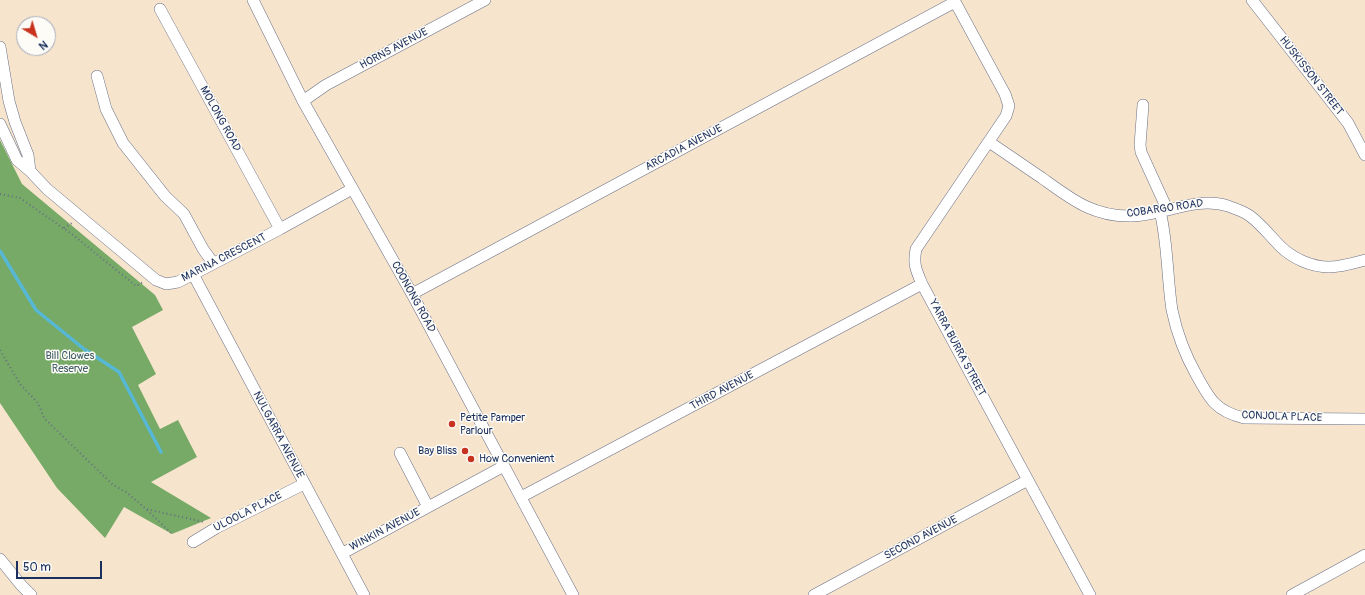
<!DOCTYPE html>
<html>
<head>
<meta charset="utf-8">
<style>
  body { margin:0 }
  #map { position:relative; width:1365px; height:595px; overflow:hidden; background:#f6e4cd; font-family:Pangolin,sans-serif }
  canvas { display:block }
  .north { position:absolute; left:16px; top:16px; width:40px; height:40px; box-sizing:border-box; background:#fdfcf7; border:1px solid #a3aaba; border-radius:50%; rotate:142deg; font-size:11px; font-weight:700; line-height:16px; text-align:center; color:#1b2f5e }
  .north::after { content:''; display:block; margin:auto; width:14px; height:18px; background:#c8321e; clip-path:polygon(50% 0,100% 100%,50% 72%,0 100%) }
  .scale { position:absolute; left:16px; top:561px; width:86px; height:18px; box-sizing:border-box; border:2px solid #1b2f5e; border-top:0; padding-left:5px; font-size:12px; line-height:14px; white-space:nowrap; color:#1b2f5e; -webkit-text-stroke:3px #fdfcf7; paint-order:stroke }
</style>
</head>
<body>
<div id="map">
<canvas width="1365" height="595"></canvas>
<div class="north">N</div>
<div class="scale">50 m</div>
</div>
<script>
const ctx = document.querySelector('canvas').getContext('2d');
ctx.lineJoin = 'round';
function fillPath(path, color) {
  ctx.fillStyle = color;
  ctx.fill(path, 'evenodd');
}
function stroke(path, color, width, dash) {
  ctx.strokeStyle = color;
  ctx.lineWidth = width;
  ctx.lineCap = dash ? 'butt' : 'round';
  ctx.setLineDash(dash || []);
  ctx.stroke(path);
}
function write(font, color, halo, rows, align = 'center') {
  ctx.font = font + ' Pangolin,sans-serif';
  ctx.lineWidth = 3;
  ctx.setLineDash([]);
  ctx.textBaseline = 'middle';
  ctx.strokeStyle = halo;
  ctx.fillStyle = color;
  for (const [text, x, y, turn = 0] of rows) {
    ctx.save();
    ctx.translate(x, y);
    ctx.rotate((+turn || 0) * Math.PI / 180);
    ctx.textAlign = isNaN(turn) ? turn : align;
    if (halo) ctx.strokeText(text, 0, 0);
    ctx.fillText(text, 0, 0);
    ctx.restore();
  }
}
const forest = new Path2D(`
  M0 140 22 184 155 295 163 310 132 327 156 374 138 385 160 429 178 420 197 457 151 482 211 518 172 534 124 507 105 538 57 488 0 403Z`);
const stream = new Path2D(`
  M0 251 36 310 84 349 119 372 161 452`);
const path = new Path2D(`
  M0 194 20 198 73 235 136 286 143 282
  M64 228 72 223
  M0 350 20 384 38 403 44 418 113 485 126 492 146 509 204 522
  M147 510 172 534`);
const minor = new Path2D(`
  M253 0 303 101 412 294 573 595
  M954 0 1005 94 1009 106 1006 116 916 249C913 264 916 270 922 284L1090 595
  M1252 0 1348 123 1365 155
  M160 9 280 229
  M0 47 9 101 15 122 28 155 30 171
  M97 76 106 109 123 143 165 196 184 214 203 249 213 263
  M303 101 326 85 485 0
  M1143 105 1140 145 1141 152 1167 209
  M0 124 17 160 30 171 47 189 156 280 166 284 178 282 280 229 352 189
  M989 142C1007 154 1024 166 1042 178 1071 199 1093 217 1132 216 1164 215 1196 196 1228 206 1235 209 1243 211 1250 216 1261 224 1270 236 1280 246 1292 258 1311 267 1329 267 1341 267 1354 263 1365 260
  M1160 211C1168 244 1167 278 1172 310 1177 334 1185 355 1197 376 1210 400 1216 411 1244 418L1365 419
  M193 274 364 595
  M412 294 955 2
  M400 453 428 507
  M521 497 922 284
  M193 542 216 528 304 484
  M343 553 504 466
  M0 559 21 585 31 595
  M814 595 1028 480
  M1292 595 1365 555`);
const markers = [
  [452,424,4,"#c8321e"],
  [465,451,4,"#c8321e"],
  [471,459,4,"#c8321e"]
];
const streetNames = [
  ["HORNS AVENUE",394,49,-28],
  ["HUSKISSON STREET",1311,76,52],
  ["MOLONG ROAD",220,119,61],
  ["ARCADIA AVENUE",684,148,-28],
  ["COBARGO ROAD",1165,209,-8],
  ["MARINA CRESCENT",224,258,-27],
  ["COONONG ROAD",413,297,61],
  ["YARRA BURRA STREET",957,348,62],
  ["THIRD AVENUE",722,391,-28],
  ["CONJOLA PLACE",1282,417,2],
  ["NULGARRA AVENUE",278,435,62],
  ["ULOOLA PLACE",248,512,-27],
  ["WINKIN AVENUE",385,530,-28],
  ["SECOND AVENUE",921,538,-28]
];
const parkNames = [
  ["Bill Clowes",70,356],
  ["Reserve",70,369]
];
const poiNames = [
  ["Petite Pamper",460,418],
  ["Parlour",460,431],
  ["Bay Bliss",457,451,"right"],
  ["How Convenient",479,459]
];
fillPath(forest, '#76aa66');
stroke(stream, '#57b8d5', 3.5);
stroke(minor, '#686e85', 12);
stroke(path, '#686e85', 2, [1, 3]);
stroke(minor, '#fff', 11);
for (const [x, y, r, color] of markers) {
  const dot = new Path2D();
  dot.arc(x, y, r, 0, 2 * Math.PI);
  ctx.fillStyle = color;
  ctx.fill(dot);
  stroke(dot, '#fdfcf7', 1.5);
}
write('11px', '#1b2f5e', '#fdfcf7', streetNames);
write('11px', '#3f5c65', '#fdfcf7', parkNames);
write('11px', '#1b2f5e', '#fdfcf7', poiNames, 'left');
</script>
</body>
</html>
